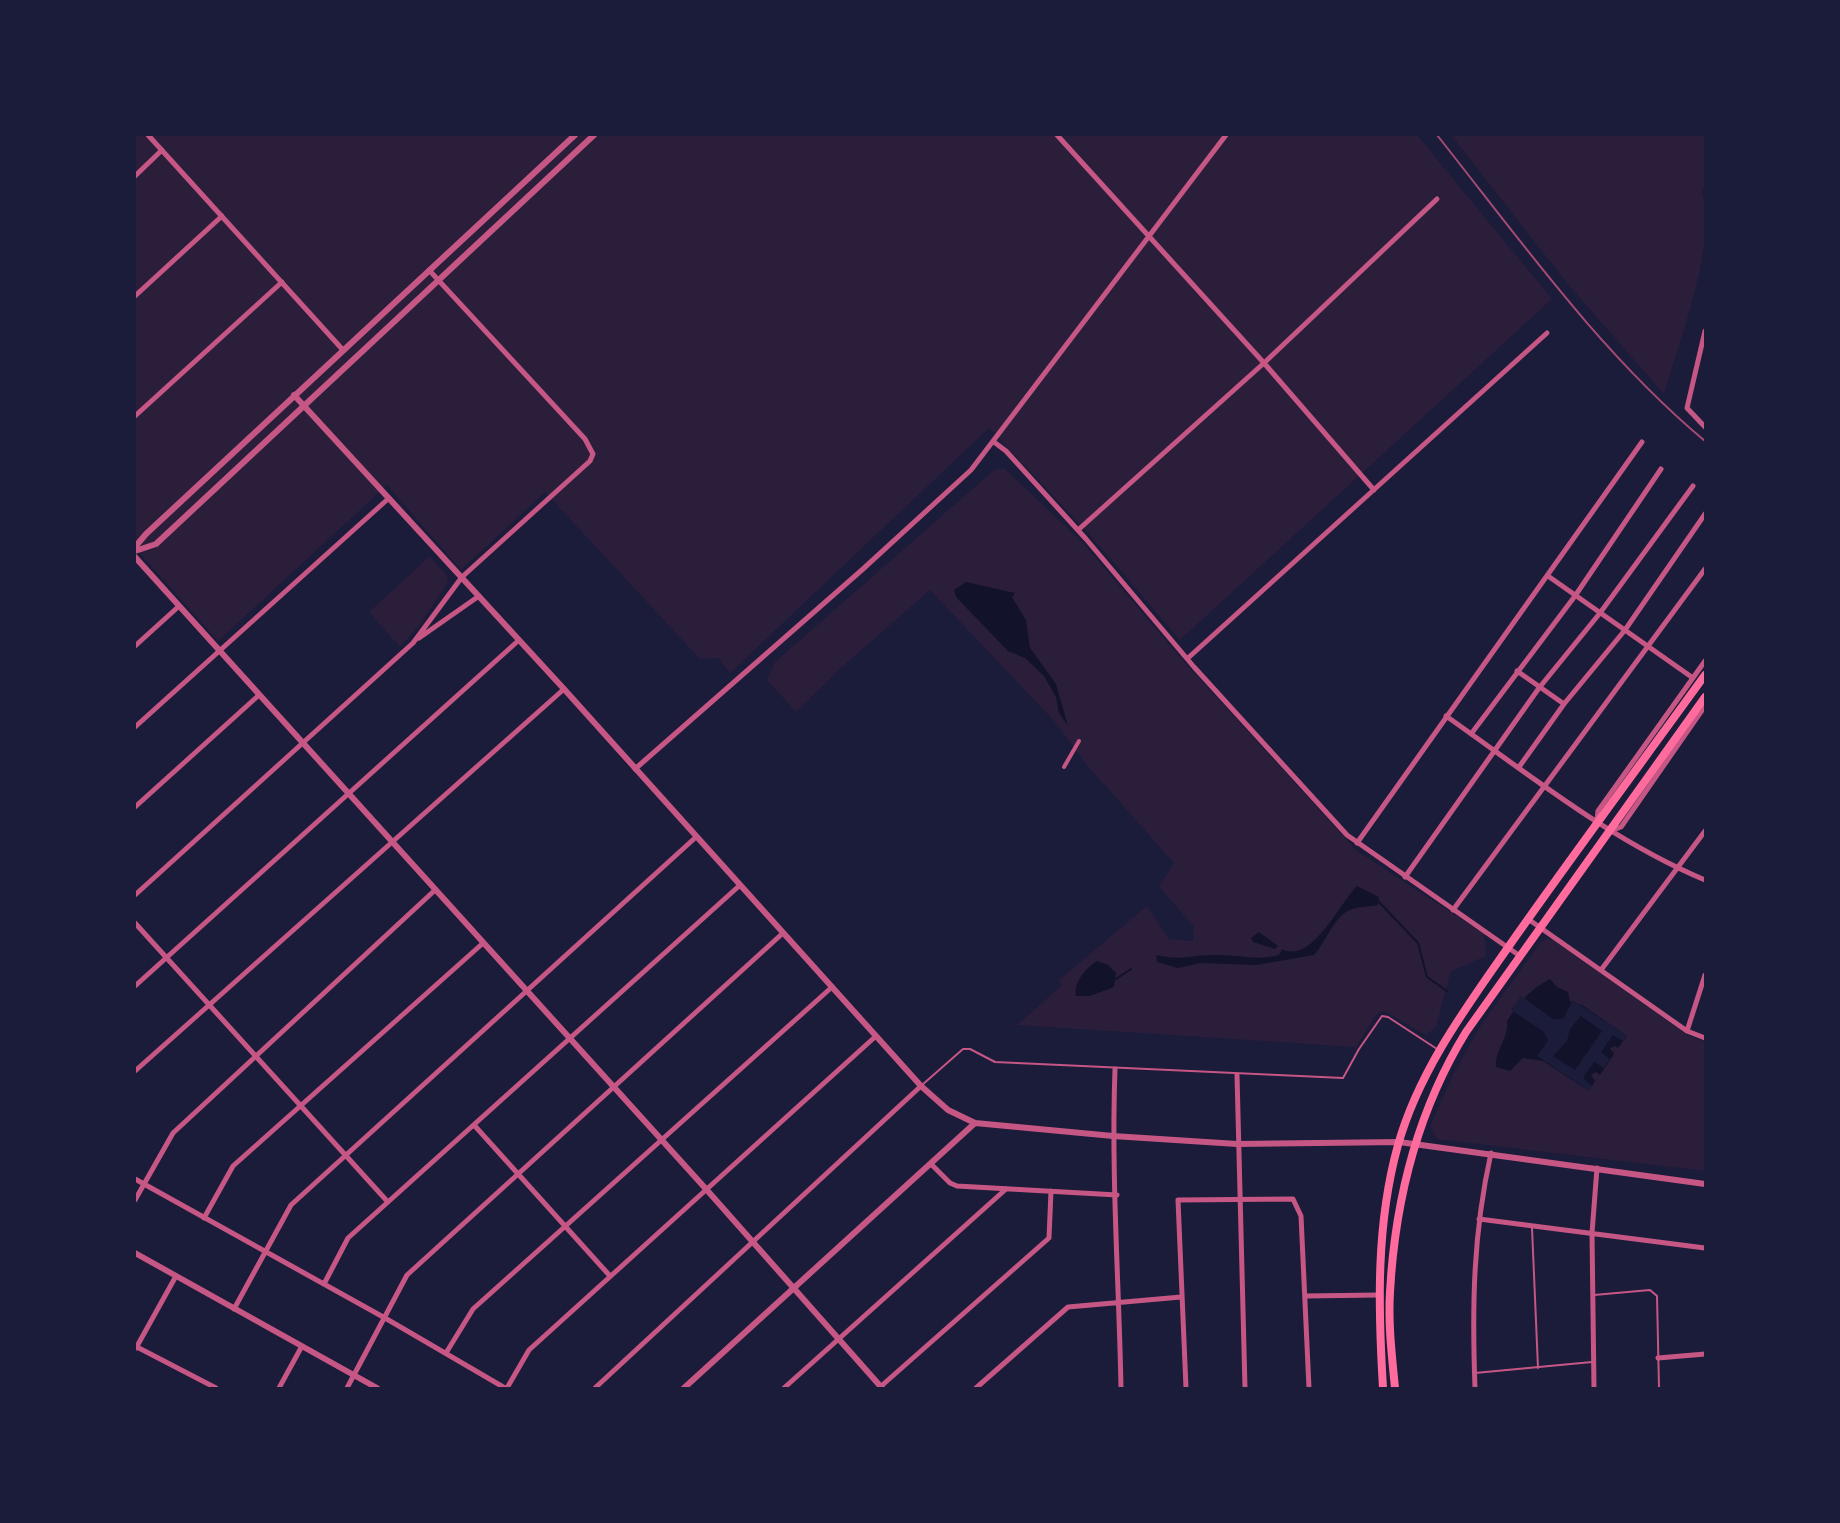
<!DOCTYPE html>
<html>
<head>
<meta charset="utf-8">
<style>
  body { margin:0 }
  #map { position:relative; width:1840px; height:1523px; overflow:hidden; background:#1b1b3a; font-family:"IBM Plex Sans",sans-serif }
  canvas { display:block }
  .frame { position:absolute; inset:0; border:136px solid #1b1b3a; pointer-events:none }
</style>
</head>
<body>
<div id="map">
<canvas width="1840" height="1523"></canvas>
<div class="frame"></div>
</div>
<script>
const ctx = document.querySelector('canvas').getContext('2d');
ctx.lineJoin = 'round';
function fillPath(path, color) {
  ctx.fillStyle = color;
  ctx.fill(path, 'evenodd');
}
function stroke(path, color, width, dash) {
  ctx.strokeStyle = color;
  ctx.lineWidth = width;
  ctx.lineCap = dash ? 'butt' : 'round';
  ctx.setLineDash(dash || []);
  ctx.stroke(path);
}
const green = new Path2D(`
  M135 135H1417L1552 299 1180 640 1090 535 989 428 730 673 718 658 700 659 545 492 461 570 387 485 218 641 135 548Z
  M1451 135H1705V187L1701 191C1721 232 1677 349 1664 394L1567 283Z
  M1004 468 1082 542 1186 664 1357 851 1484 934 1486 956 1451 971 1436 1027 1426 1035 1384 1011 1377 1014 1356 1047 1017 1025 1061 986 1059 980 1147 906 1169 939 1193 941 1194 927 1159 886 1174 863 1086 764 1056 723 930 590 843 666 796 712 767 680 775 662 994 470Z
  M430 556 447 576 448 582 418 627 400 647 369 612Z
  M1547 939 1554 940 1689 1036 1705 1042V1171L1437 1139 1430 1126 1453 1075 1481 1025 1541 942Z`);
const water = new Path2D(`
  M966 582 1015 593 1012 597 1026 620 1030 648 1056 684 1068 726 1059 713 1056 697 1044 676 1025 658 1008 651 956 597 954 590Z
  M1357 886 1379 897 1378 905C1370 907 1361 906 1353 909 1335 913 1326 942 1314 955L1256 965 1201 963 1178 968 1157 962 1156 955C1183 961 1191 955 1217 955 1238 955 1259 961 1279 955L1282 949C1312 965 1341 901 1357 886Z
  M1259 932 1278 946 1275 949 1253 942 1251 938Z
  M1097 961 1108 965 1116 973 1114 987 1090 996H1076C1073 983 1086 968 1097 961Z
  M1550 979 1557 987 1568 992 1570 1001 1582 1005 1627 1036 1618 1048 1615 1046 1610 1048 1614 1054 1600 1075 1596 1072 1591 1075 1595 1081 1589 1091 1543 1061 1523 1058 1510 1071 1496 1067C1495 1049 1509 1039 1507 1021 1519 1003 1530 989 1550 979Z`);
const pier = new Path2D(`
  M1521 996 1553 1019H1563L1573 1000 1627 1036 1623 1041 1613 1035 1601 1052 1610 1059 1604 1068 1594 1062 1583 1078 1592 1086 1589 1091 1537 1056 1548 1041 1544 1032 1511 1010ZM1581 1016 1602 1031 1575 1070 1553 1056 1567 1041 1570 1029Z`);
const stream = new Path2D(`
  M1378 901 1418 943 1427 977 1447 991
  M1116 979 1131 969`);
const service = new Path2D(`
  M922 1085 963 1049H970L995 1062 1343 1078 1359 1049 1382 1016 1388 1017 1437 1049
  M1532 1228 1538 1368
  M1594 1295 1650 1290 1657 1296 1659 1388
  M1475 1373 1592 1362`);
const pedestrian = new Path2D(`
  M1064 767 1079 741`);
const minor = new Path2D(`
  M148 135 343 350
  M1057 135 1264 363 1374 490
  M135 176 162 150
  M135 296 222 216
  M1705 331 1687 408 1705 427
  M135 416 282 282
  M994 442 1006 451 1086 539 1194 667 1347 835 1520 956
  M1078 530 1264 363 1437 199
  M1548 576 1693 678
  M419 638 479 596
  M135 646 178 607
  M1188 658 1547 333
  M1517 671 1564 704
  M1446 716C1530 775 1610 840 1705 880
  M135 727 389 498
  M1471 734 1575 596 1661 469
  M1519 767 1564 704 1625 630 1705 514
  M635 769 863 569 971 470 1226 135
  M135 807 259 695
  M1597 820 1598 811 1705 661
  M1610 831 1621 827 1705 706
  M1357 843 1642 442
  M1405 877 1539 688 1600 613 1693 486
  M135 895 413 643 462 577 590 461 593 454 585 439 429 270
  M1453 910 1705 569
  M1528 919 1687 1031 1705 1038
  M135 923 387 1201
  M1601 970 1705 831
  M135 986 519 640
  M1687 1031 1705 975
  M1115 1069C1111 1175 1119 1282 1121 1388
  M135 1071 564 689
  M1237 1075 1245 1388
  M474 1125 610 1276
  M932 1165 950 1183 957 1186 1117 1195
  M135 1179 385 1318 505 1388
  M135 1200 173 1133 434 891
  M204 1218 233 1166 482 944
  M1479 1219 1705 1248
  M324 1284 348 1238 739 886
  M1305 1296 1378 1295
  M234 1309 291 1205 696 837
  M135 1346 216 1388
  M136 1348 176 1276
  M446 1353 473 1309 832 987
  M1658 1358 1705 1354
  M279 1388 302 1346
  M347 1388 407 1275 783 933
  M507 1388 529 1350 876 1036
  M595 1388 921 1086
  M784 1388 1006 1189
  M879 1388 1049 1238 1051 1191
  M976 1388 1068 1307 1181 1297
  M1186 1388 1178 1200 1293 1199 1301 1216 1309 1388
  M1475 1388C1472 1306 1473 1234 1491 1153
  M1594 1388 1592 1233 1597 1168`);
const tertiary = new Path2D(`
  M294 395 564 689 921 1086 948 1110 975 1123 1113 1136 1237 1144 1399 1142 1705 1184
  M135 547 146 534 575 135
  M135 551 156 544 594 135
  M135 557 706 1189 882 1388
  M135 1253 377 1388
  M684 1388 975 1123`);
const primary = new Path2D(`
  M1383 1388C1378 1306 1376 1224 1398 1145 1420 1067 1471 1001 1516 936 1578 848 1642 762 1705 675
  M1395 1388C1392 1357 1388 1324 1390 1292 1395 1201 1418 1110 1466 1032L1705 697`);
const rail = new Path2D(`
  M1437 135C1521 241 1601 354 1705 441`);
fillPath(green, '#2a1e3b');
fillPath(water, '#12122b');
fillPath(pier, '#1b1b3a');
stroke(stream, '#12122b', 2);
stroke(service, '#c65784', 2);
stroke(pedestrian, '#c65784', 4);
stroke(minor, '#c65784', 5);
stroke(tertiary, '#c65784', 6);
stroke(primary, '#ff6b9d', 8);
stroke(rail, '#a44b75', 2);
</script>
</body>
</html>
